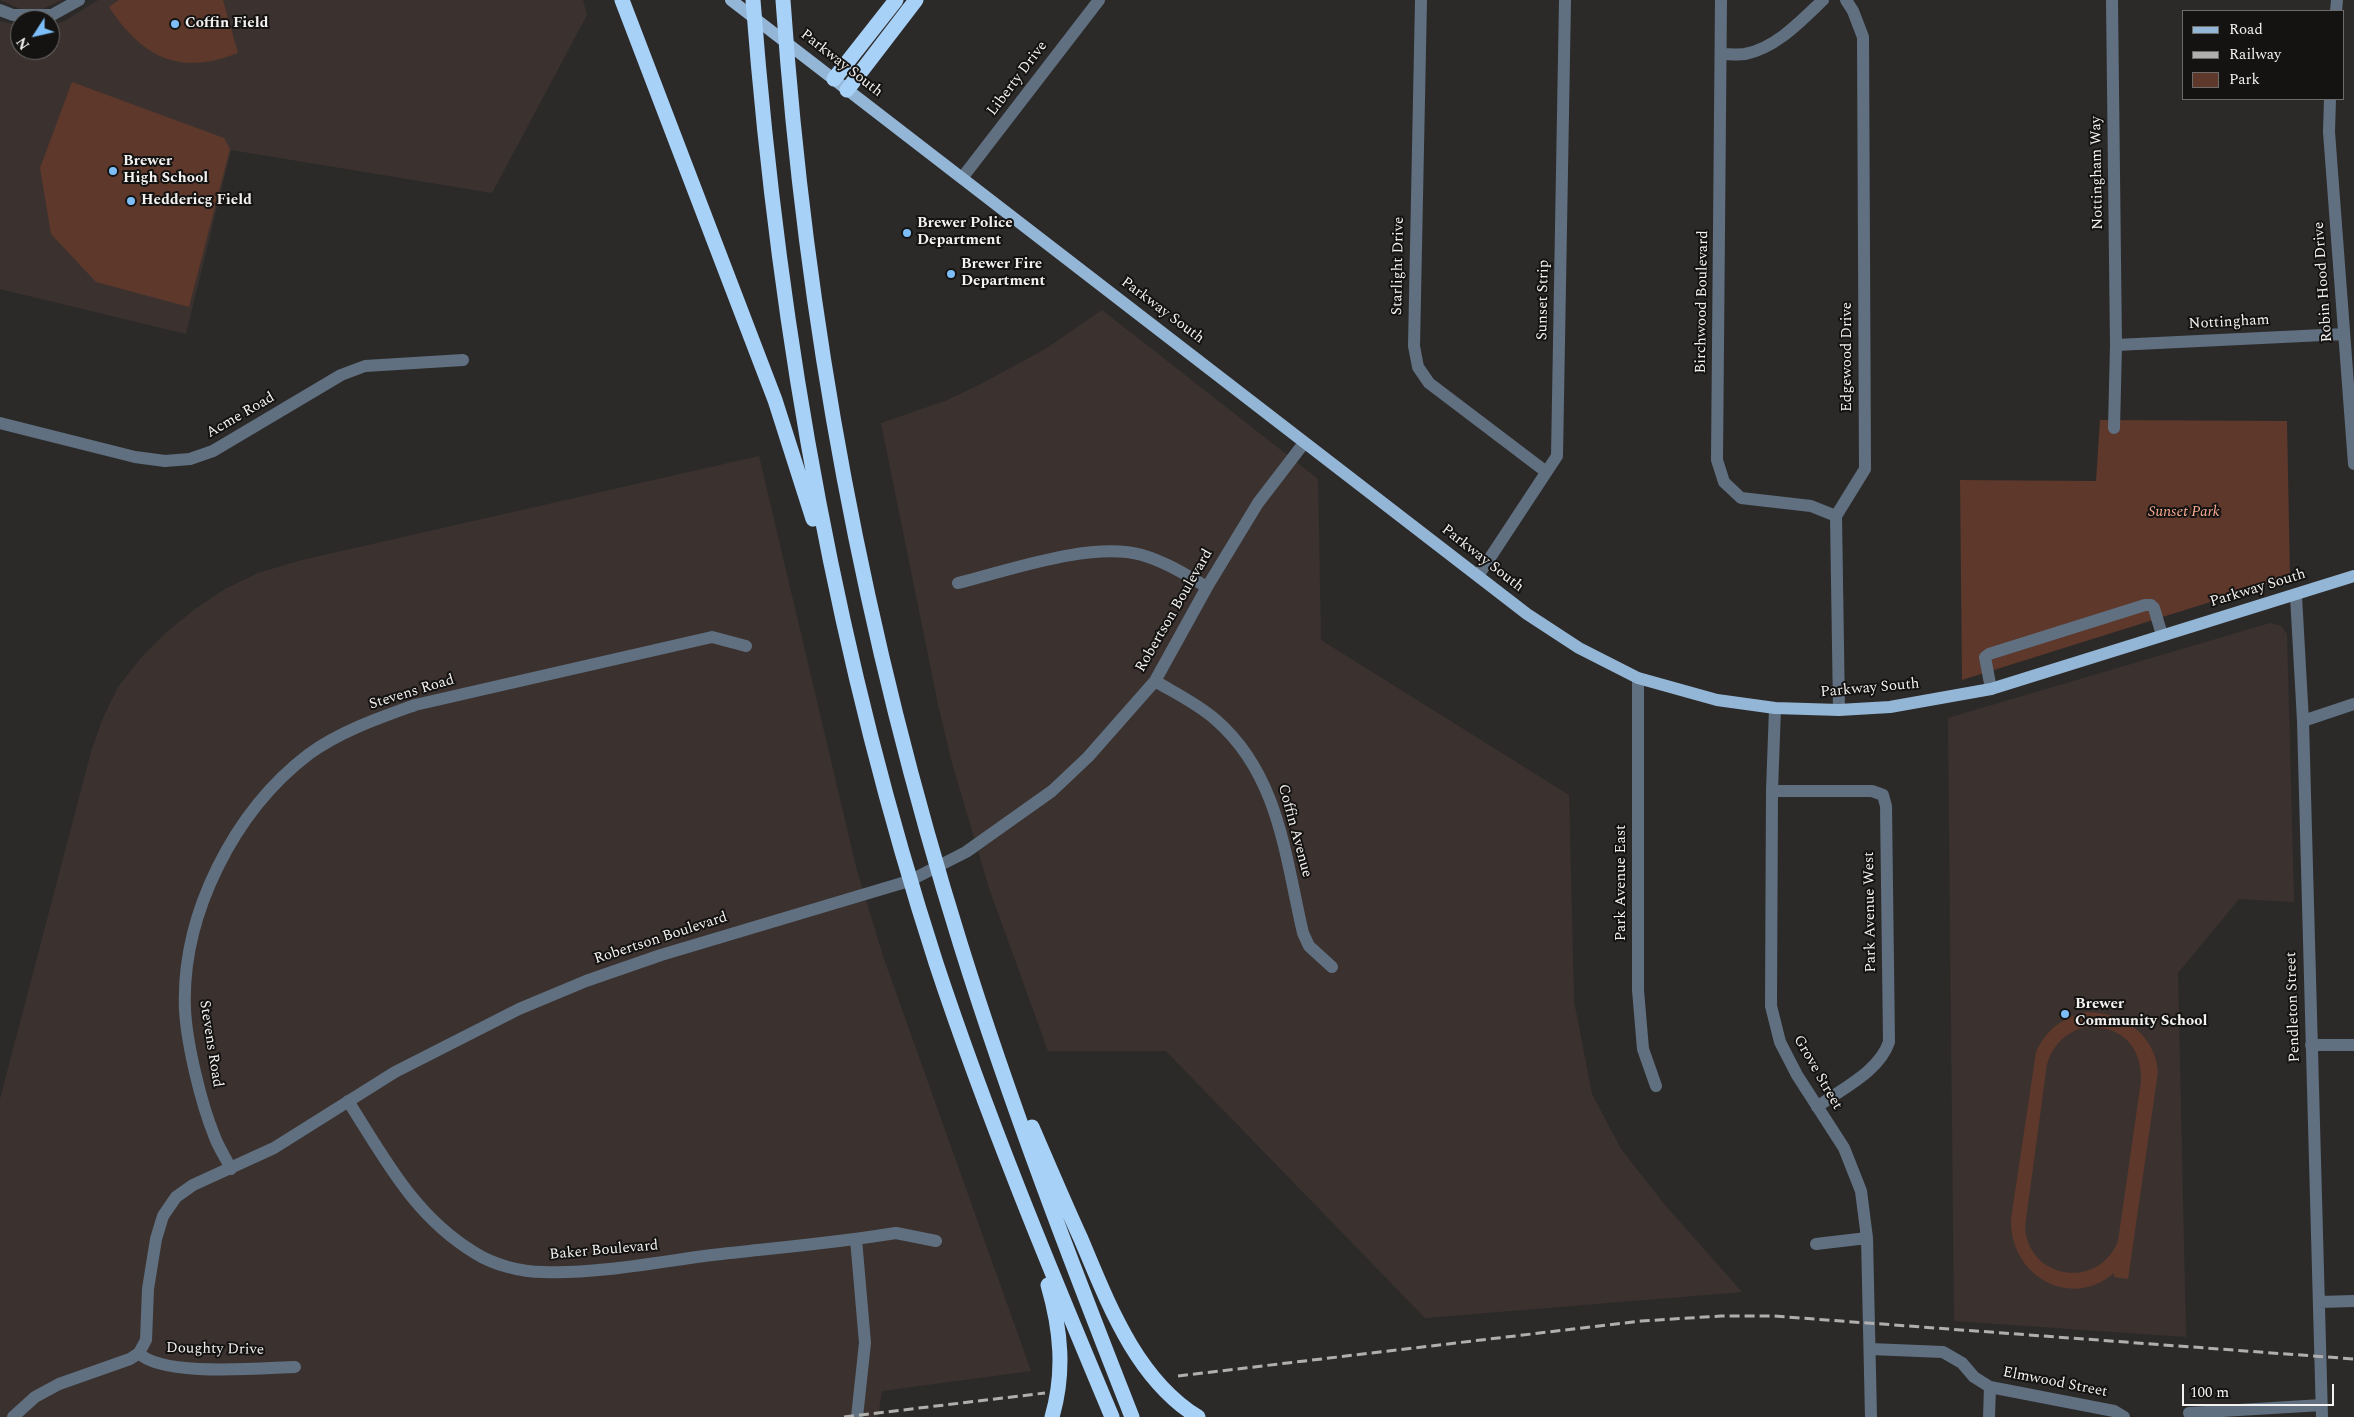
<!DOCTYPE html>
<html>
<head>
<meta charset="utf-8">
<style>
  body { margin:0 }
  #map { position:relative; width:2354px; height:1417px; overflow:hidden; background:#2c2a29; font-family:Spectral,serif }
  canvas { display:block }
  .legend { position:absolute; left:2182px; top:10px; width:162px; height:90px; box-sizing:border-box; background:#141312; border:1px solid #6e6c6b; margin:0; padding:6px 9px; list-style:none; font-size:15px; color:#f4f2f1 }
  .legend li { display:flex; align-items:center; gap:10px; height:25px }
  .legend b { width:25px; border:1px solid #6e6c6b }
  .north { position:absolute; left:10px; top:10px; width:50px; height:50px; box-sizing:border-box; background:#141312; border:1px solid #6e6c6b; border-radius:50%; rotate:235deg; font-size:14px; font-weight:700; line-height:20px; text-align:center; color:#f4f2f1 }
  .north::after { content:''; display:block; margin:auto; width:18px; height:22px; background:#7dbef9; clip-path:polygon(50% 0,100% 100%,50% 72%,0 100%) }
  .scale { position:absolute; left:2182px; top:1384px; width:152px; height:22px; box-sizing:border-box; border:2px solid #f4f2f1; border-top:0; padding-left:6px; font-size:15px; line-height:18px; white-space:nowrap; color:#f4f2f1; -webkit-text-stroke:4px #141312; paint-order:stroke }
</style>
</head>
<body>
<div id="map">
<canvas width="2354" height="1417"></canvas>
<ul class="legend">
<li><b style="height:6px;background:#94b6d6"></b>Road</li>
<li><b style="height:6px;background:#b1afae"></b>Railway</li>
<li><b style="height:14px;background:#5d382b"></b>Park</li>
</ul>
<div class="north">N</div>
<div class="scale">100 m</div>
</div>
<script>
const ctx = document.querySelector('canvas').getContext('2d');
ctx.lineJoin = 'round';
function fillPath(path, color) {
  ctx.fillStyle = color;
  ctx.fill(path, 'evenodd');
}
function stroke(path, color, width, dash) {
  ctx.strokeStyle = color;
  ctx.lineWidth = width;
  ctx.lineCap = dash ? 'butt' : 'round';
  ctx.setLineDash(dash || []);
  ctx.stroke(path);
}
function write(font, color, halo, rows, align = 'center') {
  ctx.font = font + ' Spectral,serif';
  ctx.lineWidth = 4;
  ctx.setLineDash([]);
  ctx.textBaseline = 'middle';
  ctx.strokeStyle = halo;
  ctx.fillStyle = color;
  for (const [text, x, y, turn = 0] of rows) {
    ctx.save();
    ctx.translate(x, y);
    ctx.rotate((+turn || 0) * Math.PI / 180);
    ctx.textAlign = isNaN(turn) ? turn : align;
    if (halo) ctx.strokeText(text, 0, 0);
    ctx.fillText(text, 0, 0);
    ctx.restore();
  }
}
const built = new Path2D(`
  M0 0H62L42 9 23 10Z
  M98 0H583L587 15 492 193 231 150 186 334 0 289V21L20 26V50H50V26L65 21Z
  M1102 310 1318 479 1321 640 1569 795 1574 1001 1592 1094 1621 1149 1665 1205 1742 1292 1425 1318 1166 1051H1048L989 888 952 763 938 704 881 423 945 401 981 384 1047 348Z
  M759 456 857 871 884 959 1031 1371 882 1391 878 1417H0V1099L91 752 102 720 118 687 140 659 168 631 195 609 225 589 258 573 302 560Z
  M2270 623 2281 626 2287 634 2294 902 2239 899 2178 973 2186 1337 1954 1321 1948 718Z`);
const green = new Path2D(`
  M119 0H223L238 53C179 76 143 58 109 7Z
  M72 82 224 138 230 149 189 307 96 282 51 234 40 168Z
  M2100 420 2287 421 2290 577 1962 680 1960 480 2096 481Z
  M2086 1012C2122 1012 2155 1034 2158 1072L2128 1279 2114 1277V1273C2070 1311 2009 1275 2011 1219L2036 1052C2045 1031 2063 1017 2086 1012ZM2084 1027C2119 1025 2142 1044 2141 1081L2118 1241C2098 1291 2028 1279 2025 1227L2047 1064C2053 1045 2065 1033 2084 1027Z`);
const minor = new Path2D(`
  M1421 0 1414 346 1418 367 1429 383 1545 471
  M1721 0 1717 460 1724 482 1741 498 1811 506 1836 516
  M2112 0 2116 345 2114 428
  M0 10 13 15H52L79 0
  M2336 11 2337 0
  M1721 54C1729 54 1738 55 1745 54 1776 48 1801 21 1823 0
  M2330 99 2329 132 2354 464
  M962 178 1099 0
  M2116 345 2344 334
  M0 423 135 457 165 461 190 459 213 451 341 375 365 366 463 360
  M1478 576 1557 456 1565 0
  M958 583C1010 570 1091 541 1142 555 1166 562 1186 575 1207 587
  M2296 596 2303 721 2322 1417
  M1638 678V990L1643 1049 1656 1086
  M1155 681C1175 693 1198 704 1216 720 1279 775 1285 856 1303 933L1309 946 1332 967
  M1991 689 1985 657 1989 654 2145 605H2151L2154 608 2162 635
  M1775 708 1772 791 1771 1006 1780 1042 1797 1075 1844 1148 1861 1191 1867 1238 1871 1417
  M1839 710 1836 516 1865 469 1863 37 1853 11 1846 0
  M2303 721 2354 704
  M1772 791H1872L1883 795 1886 806 1889 1042C1879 1072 1841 1089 1817 1107
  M2311 1045H2354
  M348 1101C385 1159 414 1216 475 1253 494 1265 521 1272 543 1272 599 1274 657 1262 712 1255 774 1248 835 1243 896 1233L936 1241
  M231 1169C226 1158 218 1147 214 1135 201 1103 187 1045 185 1010 181 915 234 811 309 754 341 731 379 718 415 705L712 637 746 646
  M856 1239 865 1343 857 1417
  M1816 1244 1867 1238
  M2319 1302 2354 1301
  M1870 1349 1943 1352 1962 1363 1974 1377 1990 1387 2114 1411 2124 1417
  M139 1353C161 1377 260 1368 295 1367
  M2189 1413 2322 1405
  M13 1417 35 1397 59 1384 130 1359 139 1353 146 1340 148 1289 156 1239 163 1216 176 1197 193 1185 274 1148 395 1072 519 1009 586 981 661 955 909 881 966 852 1052 791 1088 757 1155 681 1207 587 1258 503 1304 443
  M1989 1417 1990 1387`);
const major = new Path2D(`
  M731 0 1527 614 1579 648 1638 678 1717 700 1775 708 1839 710 1890 707 1991 689 2354 576`);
const highway = new Path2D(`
  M622 0 775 400 813 519
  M753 0C778 327 835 651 936 963 987 1117 1049 1267 1112 1417
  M783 0C805 321 865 639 961 946 1011 1106 1071 1262 1132 1417
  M834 79 896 0
  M847 90 916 0
  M1032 1127C1048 1164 1064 1202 1081 1239 1108 1303 1136 1379 1198 1417
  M1048 1285C1061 1330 1065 1372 1052 1417`);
const rail = new Path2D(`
  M1178 1376 1641 1321 1721 1316H1773L2354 1359
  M844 1417 1045 1393`);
const markers = [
  [175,24,5,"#7dbef9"],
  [113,171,5,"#7dbef9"],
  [131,201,5,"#7dbef9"],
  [907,233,5,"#7dbef9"],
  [951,274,5,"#7dbef9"],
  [2065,1014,5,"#7dbef9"]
];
const poiNames = [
  ["Coffin Field",185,24],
  ["Brewer",123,162],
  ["High School",123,179],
  ["Heddericg Field",141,201],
  ["Brewer Police",917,224],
  ["Department",917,241],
  ["Brewer Fire",961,265],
  ["Department",961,282],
  ["Brewer",2075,1005],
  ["Community School",2075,1022]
];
const streetNames = [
  ["Parkway South",841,64,38],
  ["Liberty Drive",1018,79,-53],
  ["Nottingham Way",2098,173,-91],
  ["Starlight Drive",1399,266,-89],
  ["Robin Hood Drive",2324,282,-94],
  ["Sunset Strip",1544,300,-89],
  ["Birchwood Boulevard",1703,302,-89],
  ["Parkway South",1162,311,37],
  ["Nottingham",2229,323,-3],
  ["Edgewood Drive",1848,357,-90],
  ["Acme Road",241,416,-30],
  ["Parkway South",1482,559,38],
  ["Parkway South",2258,589,-17],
  ["Robertson Boulevard",1175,611,-60],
  ["Parkway South",1870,689,-5],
  ["Stevens Road",412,693,-17],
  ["Coffin Avenue",1294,831,75],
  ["Park Avenue East",1622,883,-90],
  ["Park Avenue West",1871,912,-91],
  ["Robertson Boulevard",661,939,-18],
  ["Pendleton Street",2294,1007,-92],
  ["Stevens Road",210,1044,81],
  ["Grove Street",1817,1073,60],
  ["Baker Boulevard",604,1251,-5],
  ["Doughty Drive",215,1350,1],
  ["Elmwood Street",2055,1383,11]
];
const parkNames = [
  ["Sunset Park",2184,513]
];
fillPath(built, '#3b322f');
fillPath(green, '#5d382b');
stroke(minor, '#607080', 12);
stroke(major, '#94b6d6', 12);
stroke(highway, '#a8d1f8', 15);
stroke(rail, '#b1afae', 3, [10, 5]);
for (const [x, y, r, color] of markers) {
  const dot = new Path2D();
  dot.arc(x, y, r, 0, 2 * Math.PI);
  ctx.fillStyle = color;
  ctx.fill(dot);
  stroke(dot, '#141312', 2);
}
write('bold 15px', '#f4f2f1', '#141312', poiNames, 'left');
write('15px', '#f4f2f1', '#141312', streetNames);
write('italic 15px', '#faab90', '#141312', parkNames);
</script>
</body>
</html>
